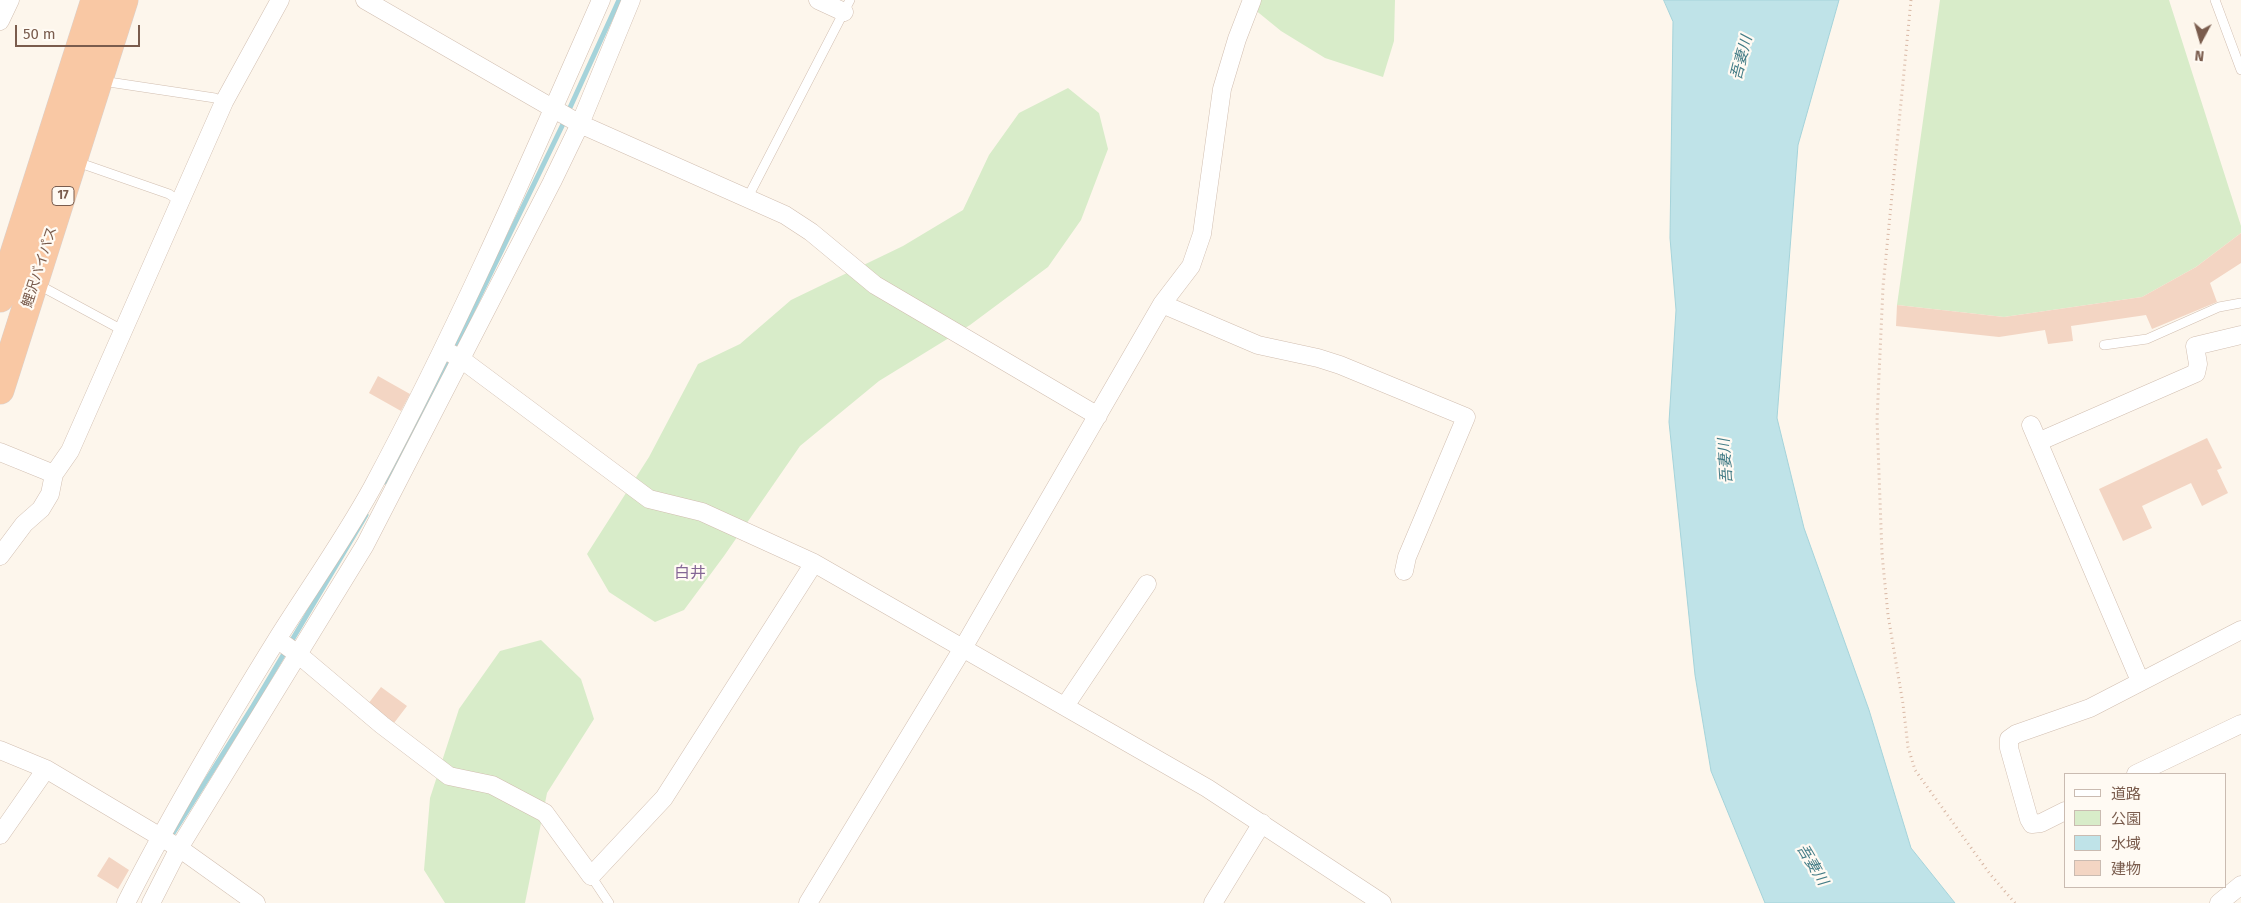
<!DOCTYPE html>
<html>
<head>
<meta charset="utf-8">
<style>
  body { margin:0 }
  #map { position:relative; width:2241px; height:903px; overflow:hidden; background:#fdf6ec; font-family:"Fira Sans","Noto Sans JP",sans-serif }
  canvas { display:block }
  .legend { position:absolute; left:2064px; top:773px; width:162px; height:115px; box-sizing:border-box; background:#fffaf3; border:1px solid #cabbb1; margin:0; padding:6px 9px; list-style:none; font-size:15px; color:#7a5c4d }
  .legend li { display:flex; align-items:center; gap:10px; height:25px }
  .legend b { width:25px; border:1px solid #cabbb1 }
  .north { position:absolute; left:2176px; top:15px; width:50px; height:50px; -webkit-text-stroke:4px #fffaf3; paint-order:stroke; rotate:186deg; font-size:14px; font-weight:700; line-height:20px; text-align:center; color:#7a5c4d }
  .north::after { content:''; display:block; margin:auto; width:18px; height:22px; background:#7a5c4d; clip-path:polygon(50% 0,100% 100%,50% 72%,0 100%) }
  .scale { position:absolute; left:15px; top:25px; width:125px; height:22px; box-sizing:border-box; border:2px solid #7a5c4d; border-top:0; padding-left:6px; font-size:15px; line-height:18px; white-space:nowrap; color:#7a5c4d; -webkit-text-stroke:4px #fffaf3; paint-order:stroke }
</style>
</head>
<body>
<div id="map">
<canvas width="2241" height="903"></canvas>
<ul class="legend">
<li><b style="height:6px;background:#fff"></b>道路</li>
<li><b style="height:14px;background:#d8ecc9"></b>公園</li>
<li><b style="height:14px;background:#bfe3e8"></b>水域</li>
<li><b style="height:14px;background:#f3d5c3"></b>建物</li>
</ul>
<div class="north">N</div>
<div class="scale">50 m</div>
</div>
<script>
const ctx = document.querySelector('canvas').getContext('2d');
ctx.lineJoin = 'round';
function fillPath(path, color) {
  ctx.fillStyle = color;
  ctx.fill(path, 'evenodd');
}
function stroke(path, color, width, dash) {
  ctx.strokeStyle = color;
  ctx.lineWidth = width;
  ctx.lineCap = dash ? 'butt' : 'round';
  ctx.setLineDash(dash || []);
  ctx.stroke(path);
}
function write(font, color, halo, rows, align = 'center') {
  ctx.font = font + ' "Fira Sans","Noto Sans JP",sans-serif';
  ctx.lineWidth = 4.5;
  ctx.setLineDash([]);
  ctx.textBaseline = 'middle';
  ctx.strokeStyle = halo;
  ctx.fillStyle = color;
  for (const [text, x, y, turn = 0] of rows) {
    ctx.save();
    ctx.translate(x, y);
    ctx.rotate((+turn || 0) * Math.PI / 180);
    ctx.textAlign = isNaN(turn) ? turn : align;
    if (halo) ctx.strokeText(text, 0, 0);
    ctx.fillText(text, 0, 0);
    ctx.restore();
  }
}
const green = new Path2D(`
  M1243 0H1395L1394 41 1383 77 1325 58 1281 31Z
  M1940 0H2169L2241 226V233L2196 267 2142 297 2004 317 1897 305Z
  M1068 88 1099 113 1108 149 1081 220 1048 267 970 325 879 381 800 446 724 556 684 610 655 622 609 592 587 554 649 457 698 364 740 344 791 300 903 246 963 210 989 155 1019 113Z
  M541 640 581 679 594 719 547 793 525 903H445L424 870 430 798 459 709 500 651Z`);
const water = new Path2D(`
  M1664 0H1839L1798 145 1777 418 1804 528 1869 710 1911 848 1955 903H1765L1711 771 1695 675 1669 422 1676 310 1670 238 1673 22Z`);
const stream = new Path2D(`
  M568 112 619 0
  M385 482 421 417 565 120
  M172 835 253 706 366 515`);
const building = new Path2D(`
  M2241 233V263L2210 283 2217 302 2152 329 2146 315 2071 326 2073 341 2048 344 2045 330 1999 337 1896 326 1897 305 2004 317 2142 297 2196 267Z
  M378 376 410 394 401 411 369 393Z
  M2207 438 2222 468 2217 470 2228 493 2202 506 2191 483 2142 506 2152 528 2123 541 2099 489Z
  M381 687 407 706 394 723 368 704Z
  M109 857 129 870 118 889 97 876Z`);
const path = new Path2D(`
  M1911 0 1883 287 1877 420 1882 554 1888 615 1903 704 1908 747 1915 770 1990 874 2015 903`);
const service = new Path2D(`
  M2215 0 2241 70
  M102 81 215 98 224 102
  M77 162 169 194 179 201
  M748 197 850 0
  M37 284 124 331
  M2104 345 2147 339 2219 307 2241 303
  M591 876 609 903`);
const minor = new Path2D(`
  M365 0 580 124 785 215 811 232 875 285 1098 416
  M818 0 844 12
  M0 21 10 0
  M1162 304 1258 345 1318 358 1340 365 1466 417 1407 557 1404 571
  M443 349 461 359 649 499 702 512 814 563 1207 788 1382 903
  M2031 425 2140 681
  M2038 442 2196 373 2198 364 2195 346 2241 335
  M0 452 54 474
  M0 556 24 524 41 509 50 494 54 474 70 451 224 102 280 0
  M277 639 299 655 382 725 449 776 492 785 545 813 591 876 664 798 814 563
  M1065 706 1147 584
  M0 750 46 769 179 848 256 903
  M2136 774 2241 724
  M2065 811 2041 823 2032 824 2029 819 2009 748V739L2016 734 2090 708 2241 630
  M0 835 46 769
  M126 903C172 812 225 723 279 636 310 587 344 539 372 488 457 330 529 164 601 0
  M151 903 179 848 365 545 552 182 580 124 631 0
  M808 903 963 648 1162 304 1191 266 1202 234 1222 89 1237 39 1252 0
  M1213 903 1262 823
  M2219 903 2241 885`);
const trunk = new Path2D(`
  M0 298 95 0
  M0 390 124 0`);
const shields = [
  [63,196,22]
];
const shieldNames = [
  ["17",63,196]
];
const streetNames = [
  ["鯉沢バイパス",40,267,-72]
];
const waterNames = [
  ["吾妻川",1742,58,-76],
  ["吾妻川",1726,461,-94],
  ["吾妻川",1812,865,59]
];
const quarterNames = [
  ["白井",690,574]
];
fillPath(green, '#d8ecc9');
fillPath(water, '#bfe3e8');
stroke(water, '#a5d3da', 1);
stroke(stream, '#a5d3da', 5);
fillPath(building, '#f3d5c3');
stroke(service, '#d1beb0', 10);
stroke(minor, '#d1beb0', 19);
stroke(trunk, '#dad1cd', 29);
stroke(path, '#d9b8a5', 3, [1, 4]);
stroke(service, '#fff', 9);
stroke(minor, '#fff', 18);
stroke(trunk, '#f9c8a4', 28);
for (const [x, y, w] of shields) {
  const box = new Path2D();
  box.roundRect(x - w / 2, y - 9.5, w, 19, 4);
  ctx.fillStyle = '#fffaf3';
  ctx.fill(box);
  stroke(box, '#7a5c4d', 1);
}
write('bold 12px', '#7a5c4d', null, shieldNames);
write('14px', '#7a5c4d', '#fffaf3', streetNames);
write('italic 15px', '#437c86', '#fffaf3', waterNames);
write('16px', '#846695', '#fffaf3', quarterNames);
</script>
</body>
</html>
